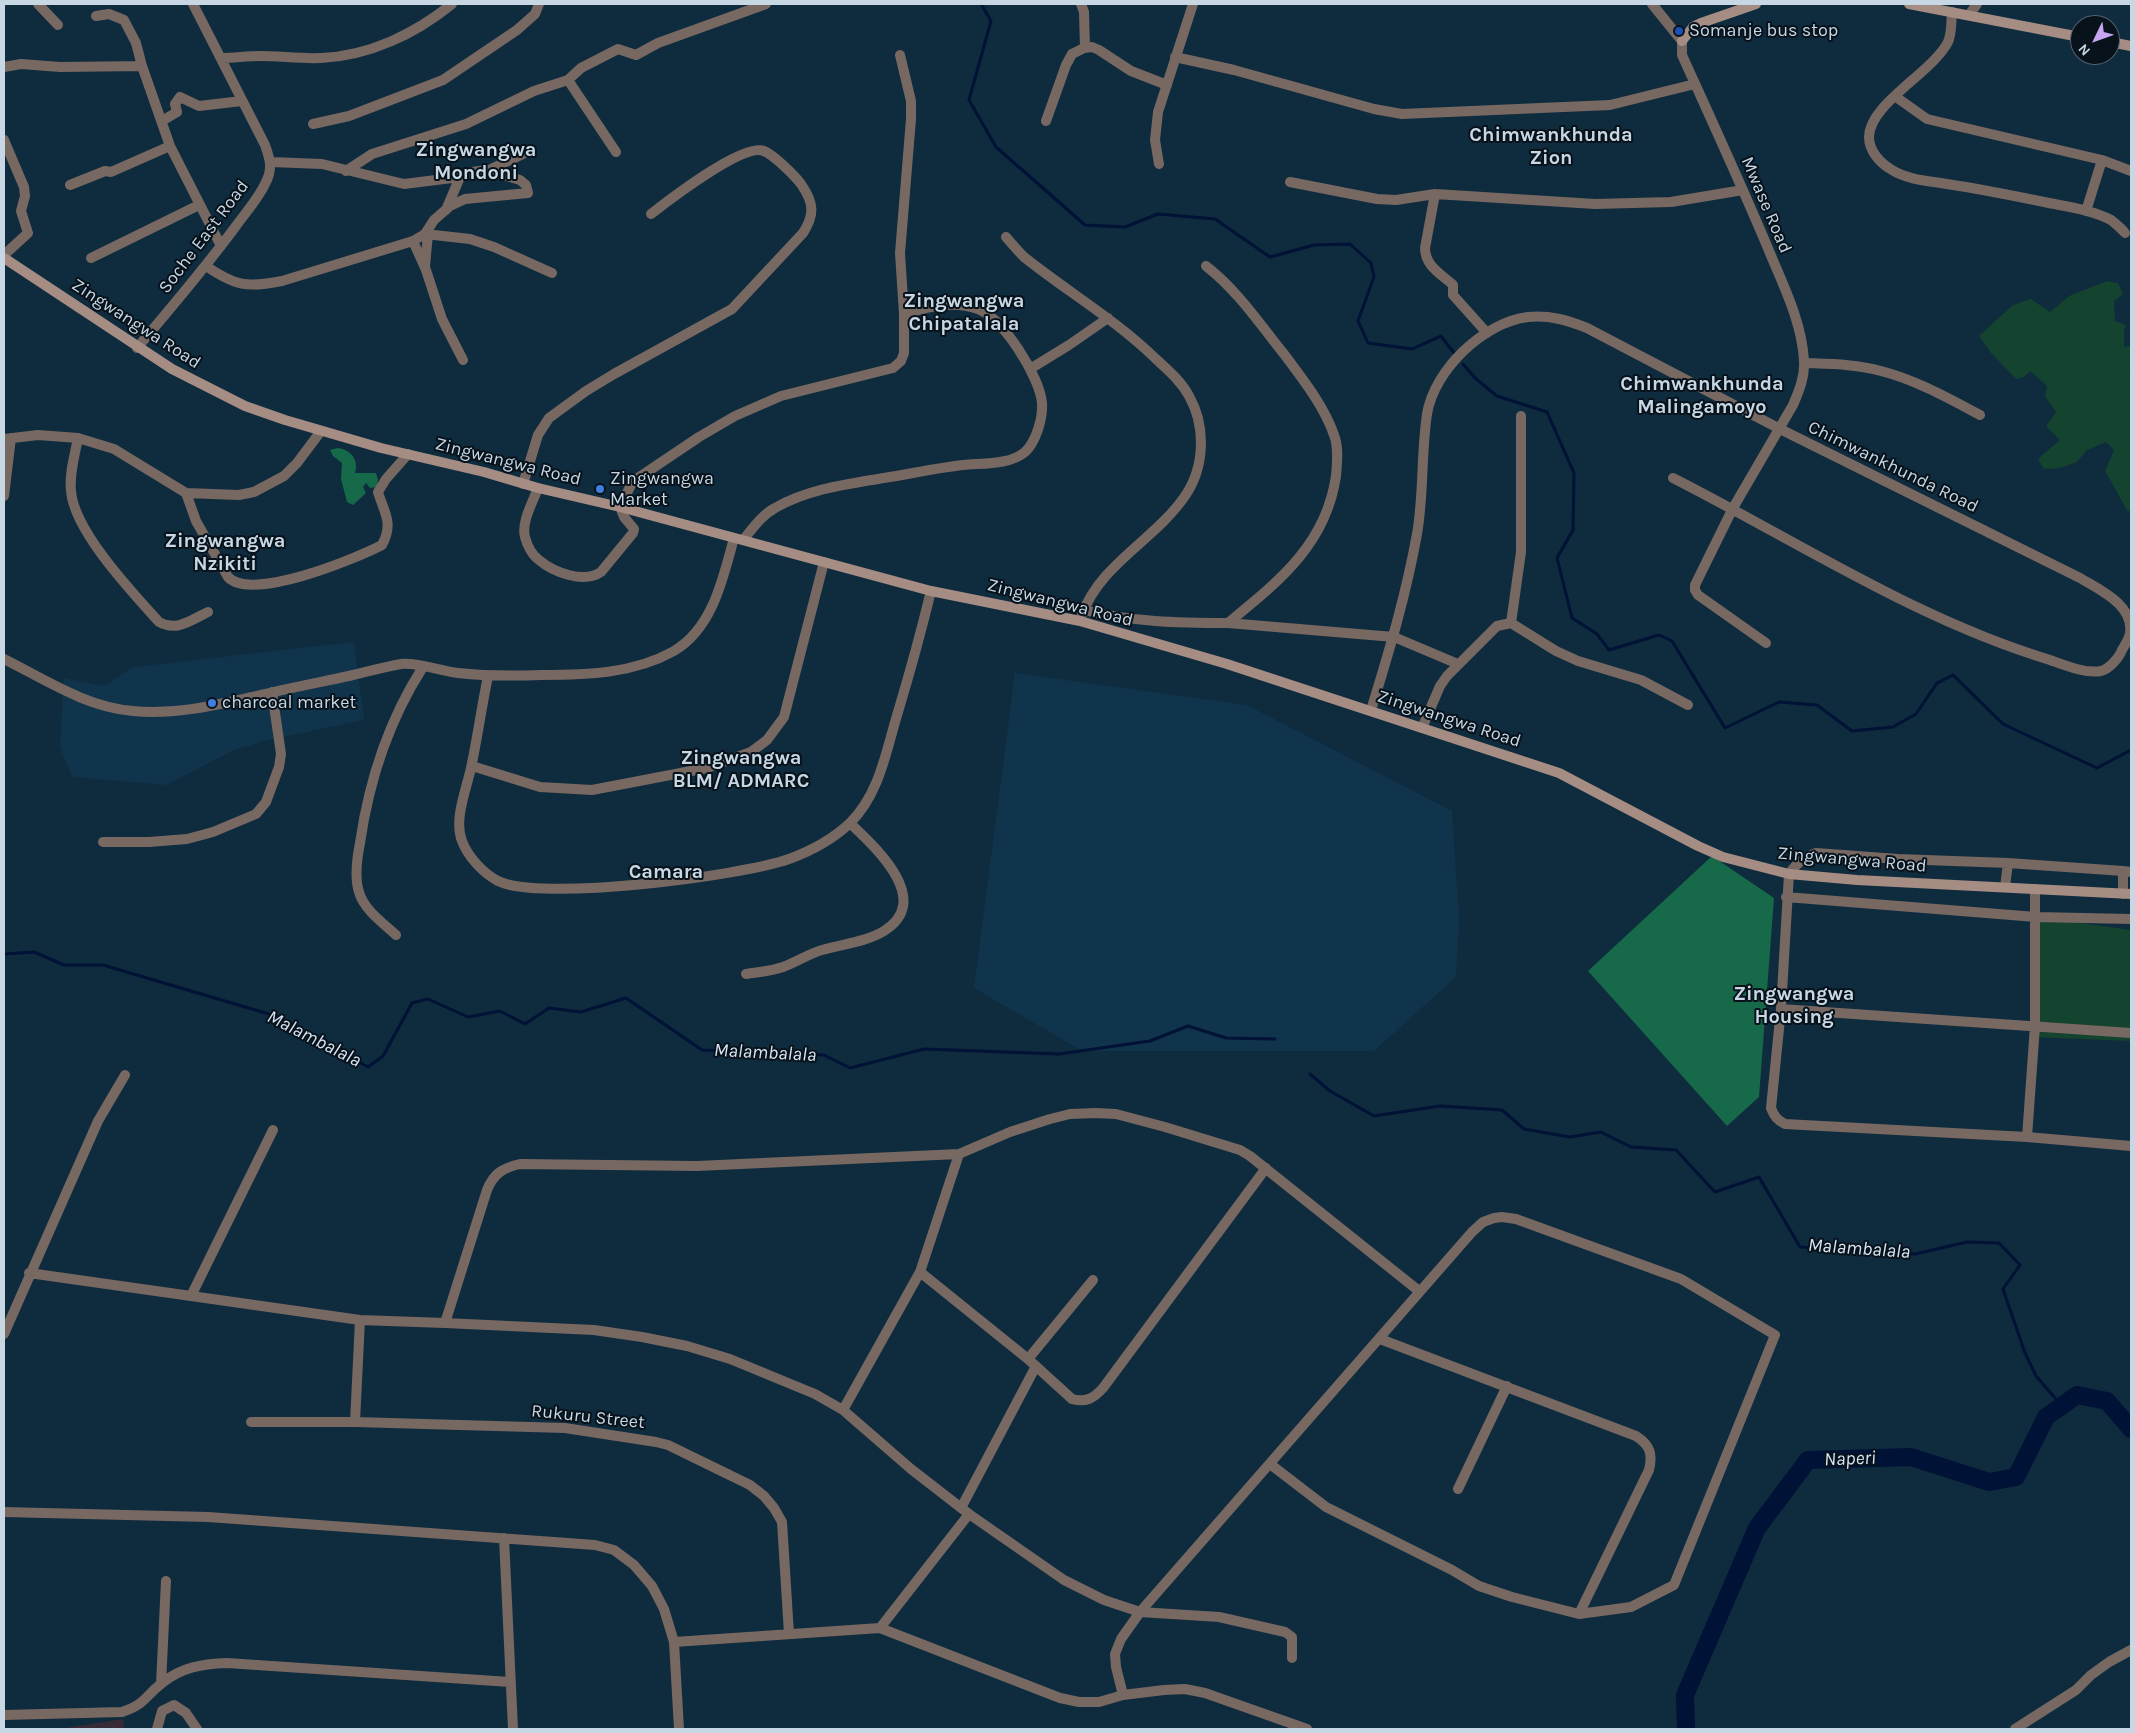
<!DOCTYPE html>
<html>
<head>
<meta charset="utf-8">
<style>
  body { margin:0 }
  #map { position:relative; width:2135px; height:1733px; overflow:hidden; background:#0f2b3e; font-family:Karla,sans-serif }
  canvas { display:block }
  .frame { position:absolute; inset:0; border:5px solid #c7d7e4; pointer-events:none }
  .north { position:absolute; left:2070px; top:15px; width:50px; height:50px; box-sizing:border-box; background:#07121b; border:1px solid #54616b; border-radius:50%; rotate:228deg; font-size:14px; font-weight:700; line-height:20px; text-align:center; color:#c7d7e4 }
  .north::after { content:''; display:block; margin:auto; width:18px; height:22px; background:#c6a6f0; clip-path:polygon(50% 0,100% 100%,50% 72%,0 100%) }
</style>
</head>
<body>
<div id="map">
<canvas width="2135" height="1733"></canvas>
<div class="frame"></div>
<div class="north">N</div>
</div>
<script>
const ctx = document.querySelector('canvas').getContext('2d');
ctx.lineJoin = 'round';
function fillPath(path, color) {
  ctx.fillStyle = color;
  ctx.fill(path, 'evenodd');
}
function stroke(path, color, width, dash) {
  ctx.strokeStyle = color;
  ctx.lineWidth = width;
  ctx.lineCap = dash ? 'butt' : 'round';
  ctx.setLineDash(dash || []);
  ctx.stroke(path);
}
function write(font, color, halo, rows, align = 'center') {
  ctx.font = font + ' Karla,sans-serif';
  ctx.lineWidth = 4;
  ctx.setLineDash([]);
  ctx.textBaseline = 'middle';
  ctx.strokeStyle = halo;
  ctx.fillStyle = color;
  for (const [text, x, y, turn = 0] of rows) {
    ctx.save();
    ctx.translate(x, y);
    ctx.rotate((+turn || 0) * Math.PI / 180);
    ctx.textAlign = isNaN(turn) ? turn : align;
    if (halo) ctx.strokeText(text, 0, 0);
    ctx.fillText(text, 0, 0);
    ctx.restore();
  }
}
const built = new Path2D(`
  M354 642 364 720 264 741 234 750 166 785 72 777 60 747 64 678 104 686 133 667Z
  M1015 673 1247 705 1452 811 1459 919 1456 977 1374 1051H1082L974 988Z`);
const education = new Path2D(`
  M123 1719 124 1729H59Z`);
const green = new Path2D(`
  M2107 281 2118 283 2123 294 2114 301 2115 321 2126 325 2124 331V347L2131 346V368L2129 371 2131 374V509L2128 512 2105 471 2114 450 2106 442 2087 450 2077 462 2060 468 2044 469 2038 459 2060 440 2046 426 2056 412 2045 396 2047 386 2030 371 2024 377 2016 379 1991 353 1979 336 2013 305 2031 299 2050 312 2069 296Z
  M2036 917 2131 930V1041L2029 1037Z`);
const forest = new Path2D(`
  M338 448C352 450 359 461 355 473H376L378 480 377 487 370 488 366 483 363 487 366 493 353 505 347 502 341 479 342 463 333 456 330 450Z
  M1712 856 1774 898 1759 1097 1727 1126 1588 971Z`);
const stream = new Path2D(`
  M981 4 991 21 969 100 996 147 1085 225 1125 227 1158 214 1215 219 1270 257 1314 245 1350 244 1371 263 1374 277 1358 321 1368 343 1412 349 1441 336 1454 353
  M1463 364 1475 378 1497 396 1547 412 1574 473 1573 530 1557 558 1572 618 1597 634 1609 650 1659 635 1672 641 1725 728 1779 702 1817 705 1852 731 1893 727 1916 714 1937 683 1953 675 2003 724 2097 768 2131 750
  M4 954 34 952 64 965H103L279 1017 368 1067 383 1056 412 1003 428 999 468 1017 500 1011 525 1024 549 1008 581 1012 626 998 702 1050 824 1055 850 1068 924 1049 1059 1054 1150 1041 1188 1026 1226 1038 1275 1039
  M1310 1074 1330 1091 1374 1116 1440 1106 1502 1110 1524 1129 1570 1137 1601 1132 1631 1147 1676 1150 1715 1192 1759 1177 1800 1247 1915 1254 1967 1242 1999 1243 2020 1265 2003 1289 2025 1353 2036 1376 2062 1406`);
const river = new Path2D(`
  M1686 1729 1685 1695 1757 1528 1808 1460 1911 1457 1989 1482 2016 1477 2046 1417 2077 1395 2107 1401 2131 1429`);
const street = new Path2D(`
  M38 4 58 25
  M1081 4 1084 12 1085 48
  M1652 4 1682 41V55C1711 119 1740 182 1767 246 1782 283 1802 321 1804 361 1805 377 1799 391 1793 405L1733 508 1695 585V590L1698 595 1766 643
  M1952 12C1951 22 1952 33 1948 42 1932 73 1869 104 1869 137 1869 151 1880 163 1892 170 1908 180 1930 181 1947 184 1981 189 2015 196 2049 203 2069 207 2092 210 2111 220 2116 224 2121 228 2125 233
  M1969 15 1977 4
  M96 16 109 14 124 20 136 43 142 66 170 146 221 246
  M1175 57 1234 70 1374 109 1402 114 1610 105 1695 84
  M221 58C234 58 247 56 260 56 280 56 300 59 321 58 369 56 415 34 452 4
  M4 67 21 64 60 67 142 66
  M568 80 616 152
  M1896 97 1927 119 2102 160 2131 171
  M162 121 177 112 175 104 180 97 199 106 242 101
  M1046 121 1066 65 1072 54 1084 48 1092 47 1099 50 1131 71 1167 85
  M313 124 349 116 443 80 517 30 535 14 539 4
  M4 140 24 187 25 196 21 211 28 233 4 255
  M1159 164 1155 140 1158 112 1193 4
  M489 170 523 154
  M346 171 372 154 466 124 534 91 568 80 581 68 618 49 636 55 658 43 766 4
  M1290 182 1377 199 1396 200 1435 194 1595 204 1671 202 1743 190
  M70 185 105 171 111 172 170 146
  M1435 194 1425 248C1425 266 1441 274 1453 285V295L1487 333
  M446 210 460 177
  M2086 211 2102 160
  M425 234 470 239 494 247 552 273
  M1006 237C1012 244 1018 251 1024 257 1068 292 1116 320 1156 359 1168 370 1181 381 1189 396 1206 426 1205 467 1185 496 1155 540 1100 564 1082 615
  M413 241 426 270 442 319 463 360
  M91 258 199 205
  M206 266C235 286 247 288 282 281L413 241 425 234 434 220 450 206 465 199 528 193 526 185 520 180 487 170 472 172 460 177 404 184 322 164 271 162
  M425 266 428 234
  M137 348C171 308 205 268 236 226 246 212 259 198 266 182 273 168 270 159 265 145L193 4
  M1804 363C1830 364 1856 364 1881 371 1916 380 1948 398 1980 415
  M1030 369 1069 345 1108 318
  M78 438C75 454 69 474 71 491 74 531 132 592 159 622 177 632 191 620 208 612
  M4 439 38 435 78 438 114 449 186 493 239 495 254 492 284 476 297 463 321 431
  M523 484 538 435 549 418 586 391 614 374 732 309 803 233C815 214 814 203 801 184 795 176 774 155 764 151 743 143 669 200 651 214
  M538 488C533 502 521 522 525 537 527 545 532 555 539 560 553 572 584 584 601 572L633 533 634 529 624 517 620 507 631 485 638 478 699 437 735 416 781 396 893 368 901 361 904 353V314L900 253 911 119V101L900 55
  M186 493 196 521 228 577C251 602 355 559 382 545 394 522 384 513 378 492L386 479 408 454
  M4 496 11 438
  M743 540C753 528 762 515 775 508 808 489 848 484 884 478 910 474 936 468 963 465 982 463 1010 465 1025 452 1036 442 1043 418 1042 403 1040 377 1003 318 978 309 952 300 929 307 904 314
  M1084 610C1133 622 1177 623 1228 623 1278 582 1326 545 1336 476 1337 464 1339 447 1334 435 1324 406 1302 378 1284 354 1259 323 1238 291 1206 266
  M1228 623 1394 637 1458 664
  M1511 623 1521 552V416
  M4 659C46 680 86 707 133 711 174 715 212 706 252 697 284 689 316 683 349 676 366 672 384 667 401 664 417 662 441 671 458 673 486 676 513 676 541 675 586 675 633 674 674 651 713 628 723 578 734 538
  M488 676C482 705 478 734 472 763 468 786 453 818 462 841 468 857 483 873 498 881 540 902 741 876 789 859 811 851 833 839 850 823 880 793 886 751 898 712 910 672 921 632 931 591
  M1371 710C1389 652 1406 595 1417 534 1424 494 1421 454 1427 414 1434 370 1484 322 1528 317 1550 315 1567 320 1587 328L1780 429 2080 578C2100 590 2134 605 2130 633 2129 639 2125 645 2122 650 2119 658 2109 669 2101 671 2086 674 2064 665 2050 660 1915 619 1797 541 1673 478
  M1422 728 1440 686 1447 676 1497 626 1511 623 1556 651 1578 661 1641 680 1688 705
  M472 766 540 787 592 790 707 768 751 752 767 740 784 717 824 562
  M103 842H149L187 839 213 832 256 814 266 802 279 767 281 754 272 692
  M2123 871 2008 863 1898 859 1816 853C1803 858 1797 863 1789 874L1781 1009 1771 1108C1774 1116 1777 1120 1785 1124L2027 1137 2131 1146
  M2005 887 2008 863
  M2123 894V871L2131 872
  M1786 897 2036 917 2131 919
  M396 935C383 923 364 910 359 892 354 877 357 858 360 843 369 781 389 720 423 667
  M746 974C758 972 772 971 783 967 797 962 808 954 822 950 842 944 866 942 884 931 934 900 875 847 850 823
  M1781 1009 2131 1033
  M2027 1137 2035 1026V889
  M920 1272 1028 1359 1072 1399C1086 1403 1094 1398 1103 1388L1266 1168
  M29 1273 360 1320 445 1323 594 1330 642 1337 687 1346 730 1359 815 1394 843 1410 911 1469 969 1514 1064 1580 1104 1600 1140 1612 1219 1617 1285 1632 1292 1637V1658
  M191 1296 273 1130
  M445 1323 487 1190C494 1173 503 1168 520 1164L697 1166 959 1154 1010 1132 1050 1119 1070 1114 1095 1113 1116 1114 1165 1127 1240 1150 1250 1156 1419 1291
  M4 1334 98 1121 125 1075
  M1380 1339 1636 1436C1650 1445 1653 1454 1649 1470L1579 1614
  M1028 1359 1093 1280
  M843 1410 920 1272 959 1154
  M251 1422H355L565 1428 656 1442 668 1445 750 1485 764 1496 774 1508 782 1522 789 1634
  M355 1422 360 1320
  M1458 1489 1507 1386
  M961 1508 1036 1366
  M4 1512 208 1517 595 1545 614 1550 634 1565 652 1586 664 1609 674 1642 679 1729
  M504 1538 513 1729
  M880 1628 969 1514
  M674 1642 880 1628 1060 1698 1079 1702H1099L1123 1695 1164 1690 1185 1689 1205 1693 1307 1729
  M161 1684 166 1581
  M1123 1695 1116 1667 1115 1654 1121 1639 1140 1612 1472 1232 1483 1222 1494 1218 1502 1217 1516 1219 1681 1279 1775 1335 1674 1585 1631 1607 1579 1614 1512 1597 1479 1586 1452 1570 1326 1507 1270 1464
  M4 1715 122 1712C146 1704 144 1697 162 1683 182 1667 202 1664 227 1663L510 1682
  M157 1729 162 1711 174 1705 186 1713 197 1729
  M2015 1729 2076 1690 2091 1675 2109 1662 2131 1650`);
const secondary = new Path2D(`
  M1909 4 2080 37
  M1682 41 1693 27 1701 23 1756 4
  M2110 42 2131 46
  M4 258 172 369 245 406 285 420 381 448 484 472 538 488 620 507 931 591 1080 621 1227 664 1559 773 1698 846 1723 857 1789 874 1857 880 2131 894`);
const markers = [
  [1679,31,5,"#1a4fb4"],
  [600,489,5,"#3f7fe0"],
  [212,703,5,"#3f7fe0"]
];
const poiNames = [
  ["Somanje bus stop",1689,31],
  ["Zingwangwa",610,479],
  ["Market",610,500],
  ["charcoal market",222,703]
];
const streetNames = [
  ["Mwase Road",1766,205,67],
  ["Soche East Road",204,237,-53],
  ["Zingwangwa Road",136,324,33],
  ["Zingwangwa Road",508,462,14],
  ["Chimwankhunda Road",1893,467,26],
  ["Zingwangwa Road",1060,603,14],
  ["Zingwangwa Road",1449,719,18],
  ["Zingwangwa Road",1852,860,5],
  ["Rukuru Street",588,1417,6]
];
const waterNames = [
  ["Malambalala",314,1039,27],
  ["Malambalala",765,1053,3],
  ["Malambalala",1859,1249,4],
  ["Naperi",1850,1459,-2]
];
const quarterNames = [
  ["Chimwankhunda",1551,135],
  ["Zion",1551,158],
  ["Zingwangwa",476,150],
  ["Mondoni",476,173],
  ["Zingwangwa",964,301],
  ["Chipatalala",964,324],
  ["Chimwankhunda",1702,384],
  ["Malingamoyo",1702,407],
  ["Zingwangwa",225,541],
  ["Nzikiti",225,564],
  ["Zingwangwa",741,758],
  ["BLM/ ADMARC",741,781],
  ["Camara",666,872],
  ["Zingwangwa",1794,994],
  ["Housing",1794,1017]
];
fillPath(built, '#10344c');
fillPath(education, '#382a37');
fillPath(green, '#14432f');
fillPath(forest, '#166a4a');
stroke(stream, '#001235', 3);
stroke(river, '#001235', 18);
stroke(street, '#786862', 10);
stroke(secondary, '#a68d83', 10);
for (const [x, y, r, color] of markers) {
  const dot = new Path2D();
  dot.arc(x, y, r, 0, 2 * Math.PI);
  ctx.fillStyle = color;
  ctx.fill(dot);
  stroke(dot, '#07121b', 2);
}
write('18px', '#c7d7e4', '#07121b', poiNames, 'left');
write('18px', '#c7d7e4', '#07121b', streetNames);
write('italic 19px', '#d9e4f4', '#07121b', waterNames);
write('bold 20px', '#c7d7e4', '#07121b', quarterNames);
</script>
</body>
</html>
